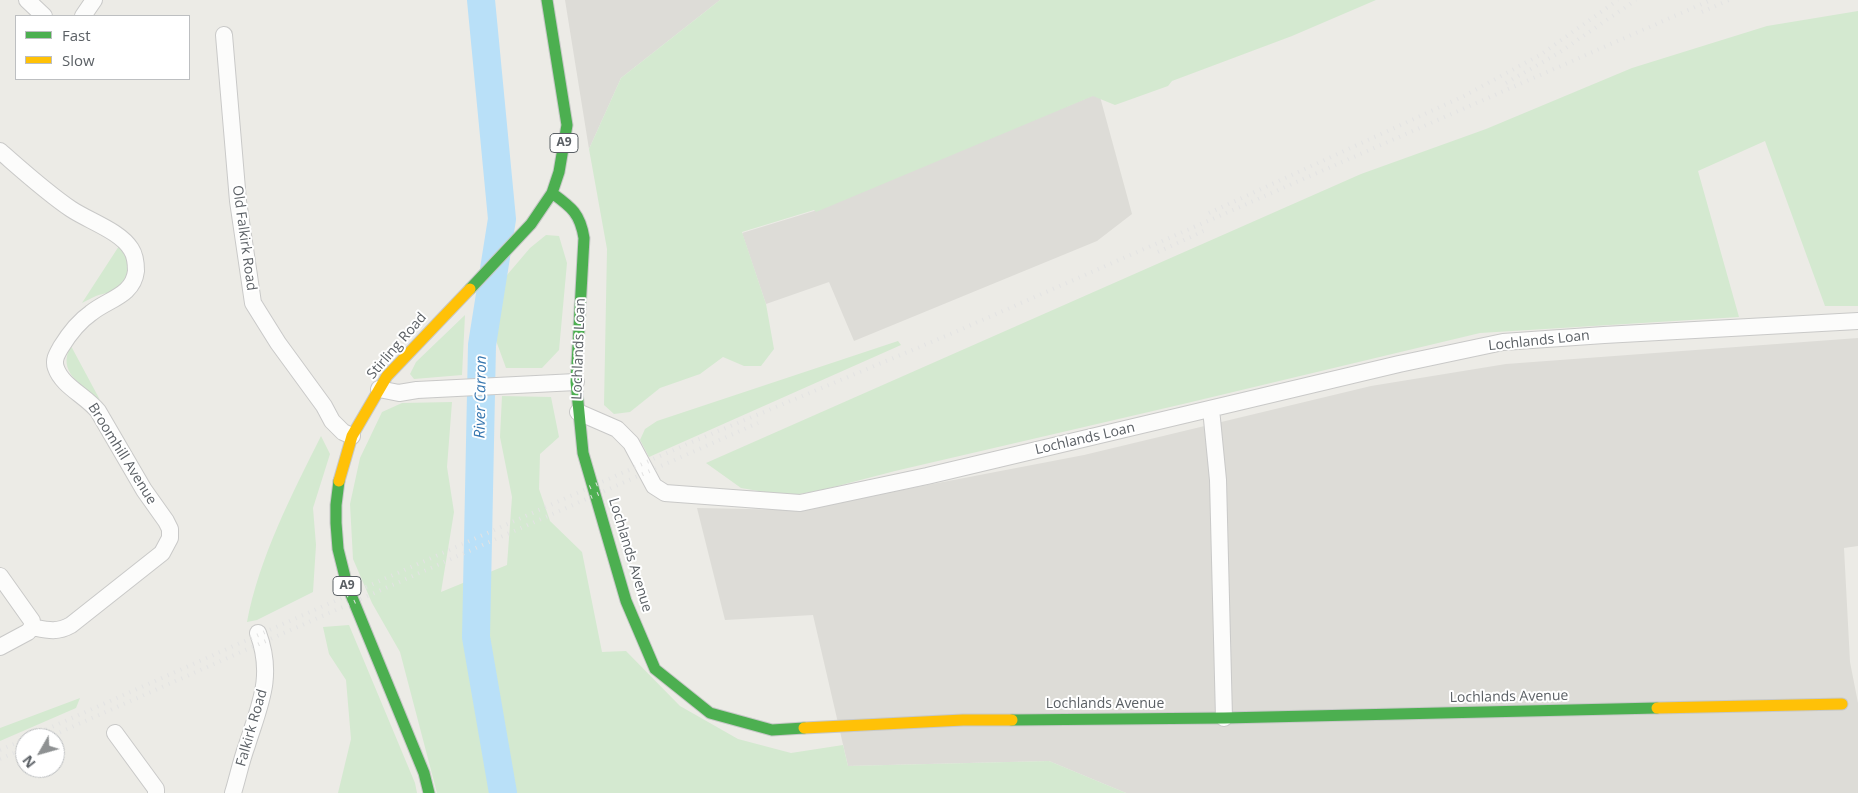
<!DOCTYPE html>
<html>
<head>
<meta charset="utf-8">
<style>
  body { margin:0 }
  #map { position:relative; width:1858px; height:793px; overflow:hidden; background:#ecebe6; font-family:"Open Sans",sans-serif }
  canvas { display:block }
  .legend { position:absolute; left:15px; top:15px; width:175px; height:65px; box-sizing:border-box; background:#fff; border:1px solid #bdbfc1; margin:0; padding:6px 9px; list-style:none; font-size:15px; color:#5b6065 }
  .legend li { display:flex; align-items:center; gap:10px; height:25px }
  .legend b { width:25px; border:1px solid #bdbfc1 }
  .north { position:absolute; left:15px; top:728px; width:50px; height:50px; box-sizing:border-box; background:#fff; border:1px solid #bdbfc1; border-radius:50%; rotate:232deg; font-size:14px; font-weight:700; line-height:20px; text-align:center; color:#5b6065 }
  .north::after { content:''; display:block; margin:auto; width:18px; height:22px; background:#8e9192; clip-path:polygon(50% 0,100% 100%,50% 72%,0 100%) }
</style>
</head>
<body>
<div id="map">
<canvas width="1858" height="793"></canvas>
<ul class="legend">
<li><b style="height:6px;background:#4caf50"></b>Fast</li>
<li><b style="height:6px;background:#ffc107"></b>Slow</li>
</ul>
<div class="north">N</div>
</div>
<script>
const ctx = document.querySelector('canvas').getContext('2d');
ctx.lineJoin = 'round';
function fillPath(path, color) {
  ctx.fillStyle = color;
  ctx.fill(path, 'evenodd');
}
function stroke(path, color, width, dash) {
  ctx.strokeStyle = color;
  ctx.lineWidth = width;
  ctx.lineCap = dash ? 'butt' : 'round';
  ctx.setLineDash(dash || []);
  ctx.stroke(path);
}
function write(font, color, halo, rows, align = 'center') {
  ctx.font = font + ' "Open Sans",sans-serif';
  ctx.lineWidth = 4;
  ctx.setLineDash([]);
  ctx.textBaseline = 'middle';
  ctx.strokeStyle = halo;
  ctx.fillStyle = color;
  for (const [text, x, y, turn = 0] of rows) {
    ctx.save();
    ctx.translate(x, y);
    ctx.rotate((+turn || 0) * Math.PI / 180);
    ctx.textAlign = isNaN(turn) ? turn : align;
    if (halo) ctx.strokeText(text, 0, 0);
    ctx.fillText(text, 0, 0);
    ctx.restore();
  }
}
const industrial = new Path2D(`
  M565 0H720L621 78 589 149Z
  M1099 93 1132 214 1097 241 854 341 829 282 766 304 742 233 814 211Z
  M1858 338V546L1844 548 1850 662 1858 703V793H1126L1049 761 848 766 813 615 725 620 697 508 797 510 1084 455 1371 386 1506 364Z`);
const green = new Path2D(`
  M720 0H1376L1292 36 1172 81 1168 86 1115 105 1093 96 816 212 814 210 742 232 766 304 774 349 761 366H744L723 357 700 374 660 388 630 412 614 414 604 405 607 249 589 149 621 78Z
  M1858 11V306H1825L1765 141 1698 171 1739 317 1480 333 1183 404 895 471 822 490 788 496 741 488 706 463 1361 174 1486 129 1632 68 1767 26Z
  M546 235 559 236 567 263 559 350 542 368H506L494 335 501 282 530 248Z
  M119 246C129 259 135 277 119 288 112 293 104 293 96 296 92 298 87 300 82 303Z
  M465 315 462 375 414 379 410 374 416 362Z
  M898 341 901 345 649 457 640 440 645 429 657 421Z
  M71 346 100 400C82 385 56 372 71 346Z
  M502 396 551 397 559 437 540 454 539 489 550 521 582 552 602 652 626 651 680 706 738 739 791 753 843 745 848 766 1049 761 1126 793H437L400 652 372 603 353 559 350 504 360 458 382 412 402 403 452 402 447 467 454 512 441 592 507 565 512 497 500 437Z
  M321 436 330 454 313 508 316 545 313 592 257 620 247 622C259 558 292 494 321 436Z
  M349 625 415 783 417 793H338L351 739 346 680 329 654 323 627Z
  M80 698 76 708 0 741V728Z`);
const river = new Path2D(`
  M481 0 502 219 482 345 476 637 503 793`);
const street = new Path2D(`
  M27 0 44 16
  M83 16 94 0
  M224 35 238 201 253 303 278 343 324 406 332 421 343 432 352 436
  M0 151C23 171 46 192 71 209 89 221 120 231 131 249 135 255 136 263 136 271 133 296 108 299 91 313 78 322 69 334 61 347 57 354 53 360 56 368 62 386 86 396 98 411L144 490 166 521 170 529V538L162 553 71 625C57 633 47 630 32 627
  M379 389 399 393 417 390 576 382
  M1211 409 1218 480 1224 718
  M578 412 617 429 631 443 654 486 665 493 800 503 927 476 1399 364 1503 342 1604 335 1858 321
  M0 576 32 621V627
  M0 647 28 632 32 627
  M115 733 156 789V793
  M233 793C238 777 241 761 247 745 260 704 274 676 258 633`);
const fast = new Path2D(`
  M552 193C571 207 580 213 584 238L576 382 583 453 626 601 655 669 710 713 772 730 804 728
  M470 289 531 224 552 193 559 172 567 125 547 0
  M339 481 336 505V523L338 549 347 585 424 773 429 793
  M1012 720 1224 718 1657 708`);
const slow = new Path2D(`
  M339 481 352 436 387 376 470 289
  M1657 708 1842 704
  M804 728 963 720H1012`);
const rail = new Path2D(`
  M1702 12 1729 0
  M1506 83 1557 54 1636 0
  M1209 213 1464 96 1540 55 1618 0
  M1158 252 1208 229
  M27 738 685 445 946 336 1711 0
  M47 738 758 423
  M0 750 25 739
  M0 759 25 748`);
const shields = [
  [564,143,28],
  [347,586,28]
];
const shieldNames = [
  ["A9",564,143],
  ["A9",347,586]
];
const streetNames = [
  ["Old Falkirk Road",244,238,82],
  ["Lochlands Loan",1539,341,-6],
  ["Stirling Road",397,346,-49],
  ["Lochlands Loan",579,349,-88],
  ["Lochlands Loan",1085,439,-13],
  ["Broomhill Avenue",122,454,58],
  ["Lochlands Avenue",630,555,73],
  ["Lochlands Avenue",1509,697,-1],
  ["Lochlands Avenue",1105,704],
  ["Falkirk Road",252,728,-74]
];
const waterNames = [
  ["River Carron",481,397,-89]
];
fillPath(industrial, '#dddcd7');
fillPath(green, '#d4e9d0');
stroke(river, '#b9e0f8', 28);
stroke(street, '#c9c9c8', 18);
stroke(fast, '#c7c8c7', 13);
stroke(slow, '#c7c8c7', 13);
stroke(street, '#fcfcfb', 16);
stroke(fast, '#4caf50', 11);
stroke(slow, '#ffc107', 11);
stroke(rail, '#e3e3e3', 4, [1, 6]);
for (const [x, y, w] of shields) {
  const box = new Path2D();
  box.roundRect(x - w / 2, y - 9.5, w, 19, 4);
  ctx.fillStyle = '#fff';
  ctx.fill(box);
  stroke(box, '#5b6065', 1);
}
write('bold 12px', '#5b6065', null, shieldNames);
write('14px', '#5b6065', '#fff', streetNames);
write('italic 15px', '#3676af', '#fff', waterNames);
</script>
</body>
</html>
